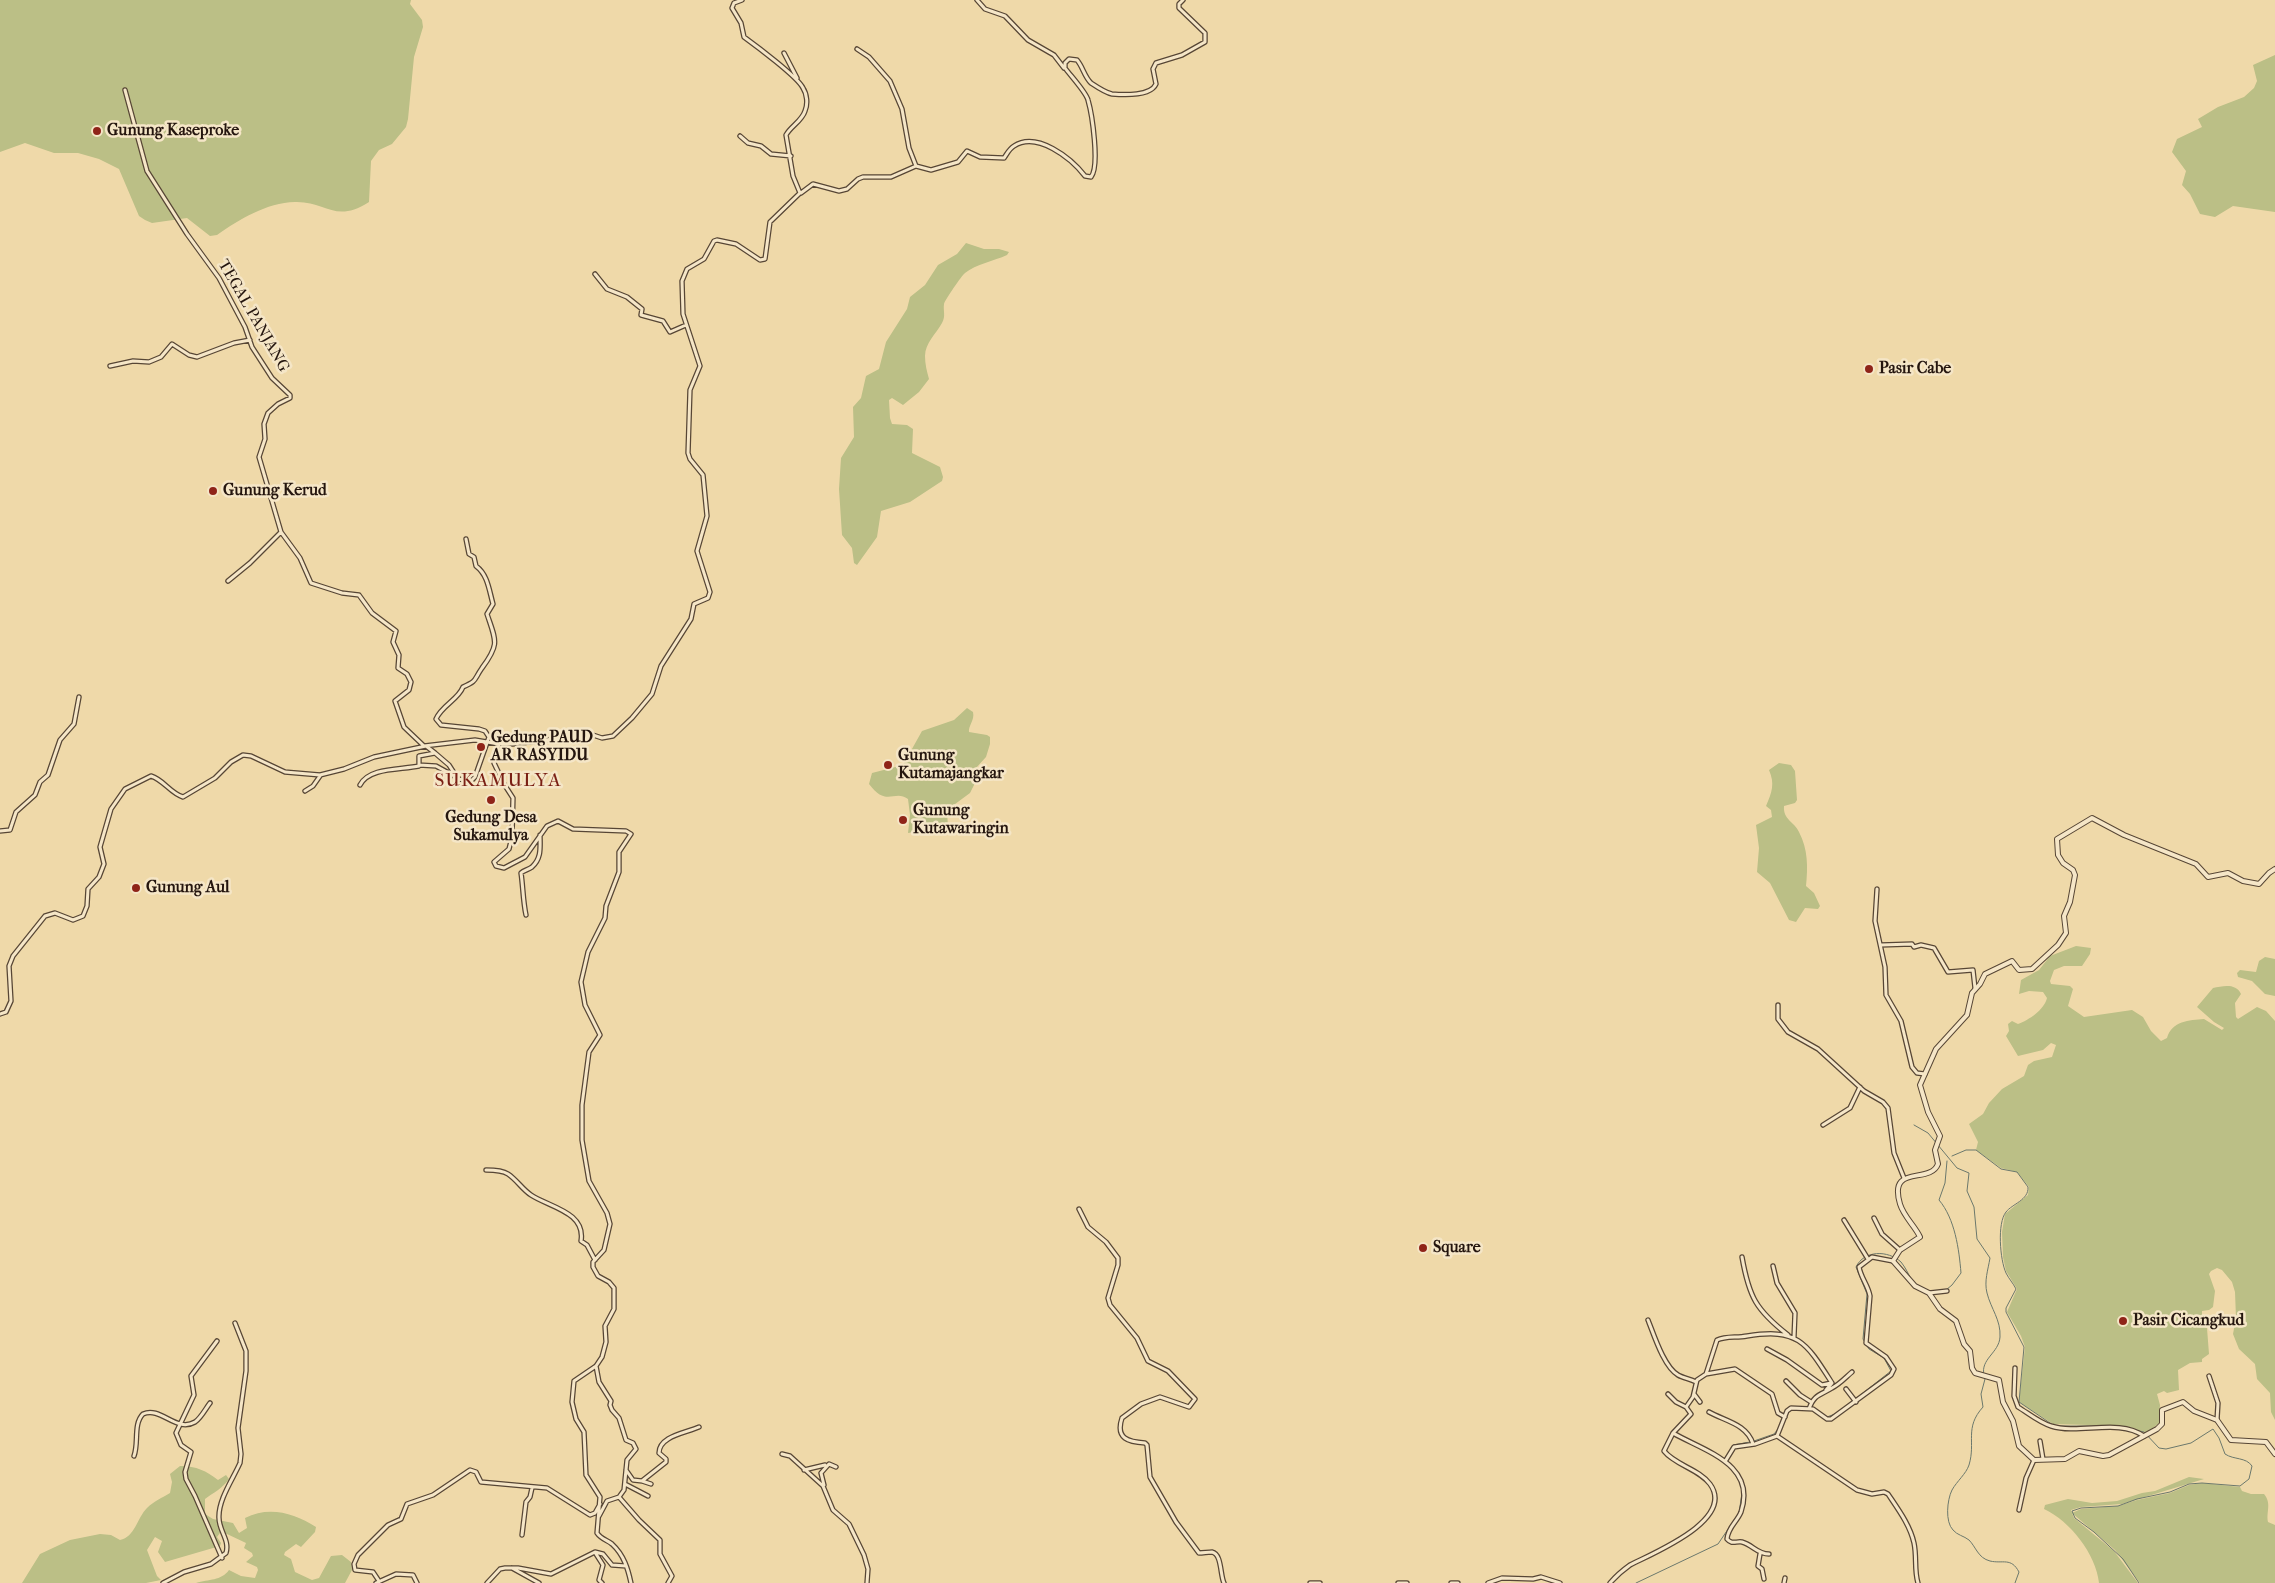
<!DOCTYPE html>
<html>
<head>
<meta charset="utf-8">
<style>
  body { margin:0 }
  canvas { display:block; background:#efd9a9 }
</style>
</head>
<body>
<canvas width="2275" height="1583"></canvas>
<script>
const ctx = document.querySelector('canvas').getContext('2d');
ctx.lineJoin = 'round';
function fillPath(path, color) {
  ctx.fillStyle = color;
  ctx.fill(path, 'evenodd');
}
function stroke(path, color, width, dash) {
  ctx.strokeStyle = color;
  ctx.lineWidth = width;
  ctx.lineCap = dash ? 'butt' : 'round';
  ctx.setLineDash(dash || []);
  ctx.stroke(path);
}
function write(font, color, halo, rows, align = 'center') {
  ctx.font = font + ' "IM FELL French Canon",serif';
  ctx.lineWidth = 5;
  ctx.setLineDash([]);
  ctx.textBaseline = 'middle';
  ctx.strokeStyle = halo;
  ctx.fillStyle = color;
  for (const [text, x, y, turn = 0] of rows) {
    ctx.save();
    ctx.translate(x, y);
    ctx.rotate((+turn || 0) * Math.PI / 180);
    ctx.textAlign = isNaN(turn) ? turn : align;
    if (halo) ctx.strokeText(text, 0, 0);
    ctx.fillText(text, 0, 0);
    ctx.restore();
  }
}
const green = new Path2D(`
  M0 0H411L410 4 422 20 423 27 414 57 408 119 406 127 392 144 379 150 371 161 369 202C335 224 326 201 295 202 266 203 240 219 217 235L210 236 187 218 152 223 145 220 139 216 119 169 99 159 78 153H54L25 143 0 152Z
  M2275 55V212L2233 206 2215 217 2200 214 2190 194 2182 185 2186 171 2172 152 2177 139 2202 127 2198 119 2218 107 2244 97 2254 88 2257 81 2253 65Z
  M966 243 984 249H999L1009 252 1007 255C994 261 976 264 965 273 962 275 945 300 944 304 943 311 946 316 942 323 936 334 925 343 925 356 925 364 927 372 929 379L919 392 903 405 892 398 889 400 890 418 892 424 907 425 913 429 912 453 940 467 943 477 942 481 910 502 881 511 877 537 857 565 854 563 852 548 842 535 839 489 841 458 854 437 853 407 861 398 866 376 879 369 886 342 907 309 910 297 925 285 938 265 957 254Z
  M967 708 973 712C975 720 968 726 969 732L987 735 990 737V744L986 757 976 768 975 783 970 793 947 810 948 828 944 830 935 828 931 834 923 831 908 833 910 815 908 799C894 789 887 808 869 784L872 773 903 765 922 731 954 720Z
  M1779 763 1791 765 1795 771 1797 800 1795 803 1784 806C1783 820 1794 821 1799 832 1808 849 1808 867 1806 886L1814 893 1820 906 1818 909 1805 908 1796 922 1789 920 1770 883 1757 872 1759 848 1756 825 1772 817 1771 810 1766 806C1772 792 1775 784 1769 770Z
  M2076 946 2091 948 2090 954 2082 966H2064L2054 970 2050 981 2051 984 2070 986 2073 989 2068 1006 2084 1017 2132 1010 2143 1017 2151 1031 2161 1041 2167 1038C2172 1021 2189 1020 2204 1019L2222 1030 2224 1028 2214 1022 2197 1007 2213 988C2223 986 2236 983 2241 994L2235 1003 2236 1017 2238 1019 2257 1007 2266 1011 2275 1021V1420L2271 1412 2270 1393 2257 1379 2255 1364 2239 1349 2233 1334 2236 1318 2235 1292 2232 1282 2222 1270 2217 1268 2211 1271 2209 1274 2215 1291 2213 1307 2209 1310 2202 1311V1326L2207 1328 2209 1354 2202 1359V1362L2190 1363 2178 1370 2179 1390 2167 1393 2164 1391 2157 1394 2160 1405 2159 1423 2147 1433 2126 1426 2053 1424 2019 1402 2025 1347 2021 1336 2007 1312 2017 1289 2006 1271 2003 1257 2002 1232 2005 1214 2028 1195 2029 1187 2017 1172 2001 1168 1976 1150 1978 1142 1969 1124 1983 1114 1989 1103 2002 1089 2024 1076 2028 1065 2034 1061 2052 1057 2056 1045 2051 1043 2043 1050 2018 1056 2006 1036 2009 1031 2008 1024 2012 1021 2018 1024C2029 1020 2044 1010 2047 998L2043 992 2029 991 2019 994 2021 980 2039 970 2050 956Z
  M2265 957 2275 959V996L2265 994 2252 981 2238 977 2237 973 2240 970 2256 972 2259 961Z
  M180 1466C197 1466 206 1471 218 1480L226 1475 229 1479C223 1488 213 1493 205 1499V1514L213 1519 233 1523 239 1533 247 1528 245 1518C269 1506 294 1513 316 1527L315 1532 301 1547 296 1544 285 1552 284 1555 291 1559 295 1572 312 1580 319 1578 331 1556 342 1555 351 1562 352 1570 345 1583H196C209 1579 221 1581 229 1570L241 1576 255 1578 258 1570 257 1567 246 1562 253 1556 252 1553 244 1548 246 1543 227 1534 220 1533 217 1537 221 1543 220 1546 165 1562 158 1552 162 1541 155 1537 147 1550 157 1576 161 1580 146 1583H22L40 1554 70 1540 100 1534 111 1535 120 1540C135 1537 137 1518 147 1508 154 1501 162 1498 170 1493L172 1482 170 1474Z
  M2189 1477 2204 1479 2122 1504 2081 1507 2071 1510 2074 1518 2114 1551 2138 1583H2099C2096 1554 2070 1521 2044 1509L2045 1505 2068 1499 2092 1503 2117 1501 2142 1493 2155 1491Z
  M2202 1483 2240 1487 2242 1491 2251 1494H2264C2272 1504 2266 1511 2268 1522L2275 1525V1583H2140L2115 1550 2072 1513 2081 1509 2118 1506 2137 1500 2170 1493 2189 1485Z`);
const stream = new Path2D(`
  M1914 1125 1928 1133 1957 1168 1969 1173 1967 1191 1974 1207 1977 1239 1990 1258C1988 1270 1984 1281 1987 1293 1991 1309 2001 1320 2000 1337 1999 1353 1980 1359 1984 1375
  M1952 1156 1966 1150H1976L2001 1169 2017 1172 2028 1187C2029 1200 2012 1204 2006 1212 1997 1223 2000 1260 2006 1273 2009 1279 2013 1283 2016 1289L2006 1308V1312L2024 1347 2019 1402 2053 1425
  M1946 1290 1952 1285 1961 1273C1959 1249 1955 1219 1939 1200L1945 1183 1947 1161
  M1985 1379 1981 1394 1983 1407C1964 1428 1976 1442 1969 1465 1966 1474 1957 1481 1952 1490 1947 1500 1945 1522 1953 1530 1957 1535 1964 1536 1969 1540 1976 1547 1978 1558 1990 1561 2003 1564 2011 1557 2019 1572L2015 1583
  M1854 1400 1891 1371 1884 1358 1869 1349 1863 1339 1867 1294 1856 1267C1864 1250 1888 1250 1901 1262 1905 1267 1908 1273 1911 1279
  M1827 1417 1835 1414
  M1782 1420C1784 1405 1797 1406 1809 1407
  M2057 1426H2105
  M2122 1427 2144 1432 2159 1448 2166 1449 2191 1443 2213 1429 2219 1438 2225 1454C2234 1460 2246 1457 2252 1466L2249 1479 2240 1486 2202 1483 2189 1484 2170 1492 2137 1499 2118 1506 2081 1508 2072 1511 2075 1518 2094 1532 2123 1559 2139 1583
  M1754 1441 1774 1434 1779 1428
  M1731 1448 1733 1445 1750 1442
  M1732 1470 1741 1484
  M1636 1583 1718 1544 1739 1513 1742 1493`);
const minor = new Path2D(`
  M977 0 985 9 1005 16 1028 40 1054 55 1064 68
  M857 49 869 57 890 81 902 109 909 148 916 166
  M784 53 797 78
  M125 90 147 171 187 234 219 278 245 327 252 347 272 378 290 395V398L278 404 268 413 264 424 265 439 259 457 281 532 300 558 311 583 342 593 359 595 372 613 396 631 393 642 399 655 398 668 407 674 411 682 409 690 395 701 404 727 424 746 475 740 499 744H513L554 739 581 731 602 738 613 736 632 718 652 694 661 666 691 619 694 604 708 598 710 592 697 551 707 516 703 475 690 459 688 453 690 390 700 366 683 314 682 281 687 269 704 259 714 241 717 240 736 244 760 260 765 259 770 222 800 193 793 176 786 135C791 126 802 121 805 111 808 104 807 94 803 88 798 77 755 45 744 37L741 23 732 8 734 3 742 0
  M740 136 748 143 761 146 771 154 791 156
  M801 193 813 184 839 191 847 189 858 179 863 177H891L916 166 931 170 958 162 967 151 980 157 1004 158C1007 154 1009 149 1014 146 1037 131 1071 158 1085 176L1091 177C1100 166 1092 114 1088 100 1086 92 1070 75 1065 68V63L1069 59 1077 60C1083 67 1084 76 1091 83 1097 87 1106 93 1112 94 1124 95 1151 96 1156 84L1153 69 1156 63 1182 55 1205 42V33L1179 8V4L1183 0
  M595 274 607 289 627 297 642 309 641 315 663 321 670 332 686 325
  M110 366 133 361 149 362 161 357 172 344 189 355 197 357 234 343 250 340
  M228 581 250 563 281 532
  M499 744 494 763 504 784 513 798 512 837 509 849 494 862 496 866 504 868 525 857 547 826 558 821 573 829 626 831 631 834 619 852V872L606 906 605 918 588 952 581 982 585 1005 600 1035 589 1052 582 1105V1140L589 1181 607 1213 610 1224 604 1250 593 1262V1267L598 1276 609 1282 614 1288V1309L605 1326 606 1342 602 1357 596 1366 574 1381 572 1402 576 1419 584 1432 586 1475 600 1497 597 1533C601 1539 607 1540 612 1544 624 1555 628 1569 631 1583
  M435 753 449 765 458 779 471 781 475 777 489 737 485 731 479 729 441 725 436 719C442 705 458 700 463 687 478 680 473 681 482 668 500 644 496 641 487 614L493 604C489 590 488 575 476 566L474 557 469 554 466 539
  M419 765 436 766 456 777
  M305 791 313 786 320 776
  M0 831 10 830 16 812 35 795 40 782 48 775 60 740 74 724 79 697
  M1877 889 1875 921 1885 967 1886 995 1901 1021 1912 1067 1917 1073 1925 1074
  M526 915C523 901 523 886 521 873 524 870 528 870 532 867 542 858 540 847 540 835
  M1881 945 1912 944 1914 947 1921 945 1934 948 1948 972 1973 970 1975 988
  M1778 1005V1019L1788 1032 1818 1049 1864 1091 1883 1102 1888 1108 1894 1153 1904 1178
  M0 1014 6 1012 11 1001 9 966 13 956 45 916 55 913 73 920 83 916 87 906 88 889 99 877 104 864 100 847 111 809 125 789 151 776C164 780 170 793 183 797L215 778 231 762 243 755 251 756 285 772 320 775 344 769 374 757 426 746 435 753 419 756V766C401 770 369 767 360 785
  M1823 1125 1850 1108 1860 1087
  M486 1170C493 1170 502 1170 508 1174 517 1180 522 1189 531 1195 549 1207 586 1212 581 1241L587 1245 595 1260
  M1079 1209 1088 1227 1106 1242 1118 1258V1265L1108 1298 1110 1305 1137 1338 1148 1361 1168 1371 1195 1399 1189 1407 1160 1397 1141 1404 1122 1418C1115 1439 1129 1442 1145 1443L1147 1445 1150 1477 1176 1522 1199 1553C1203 1553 1208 1552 1212 1552 1222 1554 1220 1575 1224 1583
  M1874 1218 1882 1234 1900 1250
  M1844 1220 1868 1259
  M1742 1257C1749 1297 1756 1310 1788 1335
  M1773 1266 1777 1283 1795 1313 1794 1337
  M1929 1293 1947 1291
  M1648 1320C1654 1335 1664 1367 1678 1375 1683 1378 1690 1379 1696 1382
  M217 1341 191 1376 194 1395 176 1433 181 1445 191 1452 185 1472 186 1479 195 1496 222 1558
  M1767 1349 1787 1360 1822 1385 1831 1383
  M596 1366 599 1382 611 1401 610 1405 612 1410 619 1418 626 1440 633 1443 636 1449 627 1460 624 1490 619 1497
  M2015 1368 2014 1396 2018 1407C2028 1413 2040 1423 2051 1426 2080 1435 2118 1418 2144 1436
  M1706 1374 1717 1340C1726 1336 1736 1338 1747 1336 1798 1328 1806 1342 1832 1383L1826 1390
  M2209 1376 2218 1403 2217 1420
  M1786 1381 1800 1395 1811 1402
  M1846 1389 1856 1402
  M1668 1394 1676 1402 1686 1407
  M1694 1394 1700 1402
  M1809 1409C1814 1394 1821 1395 1832 1388 1840 1384 1846 1377 1852 1372
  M1709 1412C1725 1421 1747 1424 1753 1444
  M1673 1433C1704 1451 1757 1464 1741 1512 1737 1522 1728 1527 1727 1539 1732 1545 1736 1541 1742 1542 1753 1545 1757 1554 1769 1554
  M1777 1436 1857 1490 1872 1494 1884 1492 1888 1494C1898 1509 1910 1525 1914 1543 1917 1557 1914 1570 1918 1583
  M2040 1441 2043 1459
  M782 1454 790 1456 823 1486 833 1510 849 1524 864 1555 868 1569 867 1583
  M134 1456C139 1443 133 1424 143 1414 161 1406 176 1433 195 1422 201 1418 206 1408 210 1403
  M1726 1460 1734 1447 1755 1444 1777 1436 1787 1411 1791 1408 1813 1409 1827 1419H1831L1891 1375 1894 1369 1886 1357 1866 1343 1870 1296C1868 1285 1861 1278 1859 1267L1872 1257 1893 1261
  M626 1470 633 1480 642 1481 666 1462V1459L659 1453C659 1436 686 1433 699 1427
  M804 1470 825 1465
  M642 1481 651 1484
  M625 1484 648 1496
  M824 1485 821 1473 829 1464 836 1467
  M2019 1510 2026 1478 2034 1460
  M599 1516 607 1501 619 1497 639 1520 660 1540V1554L672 1576 668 1583
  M522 1535 526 1502 530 1497 532 1488
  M596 1554 603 1565 599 1580 602 1583
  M1760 1554 1758 1566 1762 1569 1764 1579
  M512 1568 539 1583
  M379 1581 373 1572 355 1570 354 1564 358 1555 388 1525 401 1519 407 1504 433 1495 470 1470 476 1472 481 1482 547 1488 590 1515 595 1513 600 1504
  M163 1583 184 1572 211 1564 226 1553C230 1540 219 1531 219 1518 218 1500 233 1479 240 1463L241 1454 238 1428 246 1371V1351L235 1323
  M376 1583 396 1574 413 1575 417 1583
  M487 1583 500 1569 505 1568H518L551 1574 595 1552 603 1554 612 1565 626 1566
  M1310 1583H1320
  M1398 1583H1407
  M1451 1583H1458
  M1488 1583 1502 1578 1533 1579 1541 1577 1560 1583
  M1610 1583C1616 1576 1623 1570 1630 1565 1653 1553 1736 1520 1710 1484 1699 1469 1675 1465 1664 1451L1673 1433 1691 1414 1686 1407 1693 1397 1697 1380 1706 1374 1735 1369 1772 1394 1778 1413 1785 1417
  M1784 1583 1785 1578`);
const tertiary = new Path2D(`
  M2275 869 2269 873 2259 884 2243 881 2228 873 2208 877 2196 864 2124 835 2092 818 2057 839 2058 855 2063 863 2073 870 2075 875 2070 902 2064 916 2066 933 2058 945 2032 969 2019 970 2012 961 1985 974 1980 984 1972 993 1967 1015 1936 1049 1920 1085 1928 1112 1940 1136 1935 1150 1938 1164C1930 1185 1888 1163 1900 1204 1904 1217 1915 1226 1920 1237L1900 1250 1893 1261 1915 1286 1929 1293 1940 1309 1956 1321 1964 1344 1970 1351 1972 1368 1975 1373 1999 1380 2003 1402 2013 1421 2019 1446 2034 1460 2065 1459 2079 1451 2103 1456 2109 1455 2157 1429 2162 1424V1410L2183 1402 2194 1411 2217 1420 2231 1440 2266 1442 2275 1454`);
const markers = [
  [97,131,5,"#8f2418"],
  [1869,369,5,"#8f2418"],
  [213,491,5,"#8f2418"],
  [481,747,5,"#8f2418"],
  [888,765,5,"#8f2418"],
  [491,800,5,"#8f2418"],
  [903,820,5,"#8f2418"],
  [136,888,5,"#8f2418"],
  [1423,1248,5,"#8f2418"],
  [2123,1321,5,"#8f2418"]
];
const poiNames = [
  ["Gunung Kaseproke",107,131],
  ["Pasir Cabe",1879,369],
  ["Gunung Kerud",223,491],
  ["Gedung PAUD",491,738],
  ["AR RASYIDU",491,756],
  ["Gunung",898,756],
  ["Kutamajangkar",898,774],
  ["Gunung",913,811],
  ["Kutawaringin",913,829],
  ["Gedung Desa",491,818,"center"],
  ["Sukamulya",491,836,"center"],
  ["Gunung Aul",146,888],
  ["Square",1433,1248],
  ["Pasir Cicangkud",2133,1321]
];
const streetNames = [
  ["TEGAL PANJANG",253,316,60]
];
const quarterNames = [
  ["SUKAMULYA",498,781]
];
fillPath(green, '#bbbf86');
stroke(stream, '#6b786c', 1);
stroke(minor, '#574635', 5.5);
stroke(tertiary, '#574635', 6);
stroke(minor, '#f5e6c7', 3);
stroke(tertiary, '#f5e6c7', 4);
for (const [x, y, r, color] of markers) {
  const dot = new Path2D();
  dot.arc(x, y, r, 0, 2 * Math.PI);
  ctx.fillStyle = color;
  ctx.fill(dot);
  stroke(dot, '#f5e6c7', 2);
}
write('bold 16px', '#24150e', '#f5e6c7', poiNames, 'left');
write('16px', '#24150e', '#f5e6c7', streetNames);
ctx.letterSpacing = '1px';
write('19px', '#7a1f14', '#f5e6c7', quarterNames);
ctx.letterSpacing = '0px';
</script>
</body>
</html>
